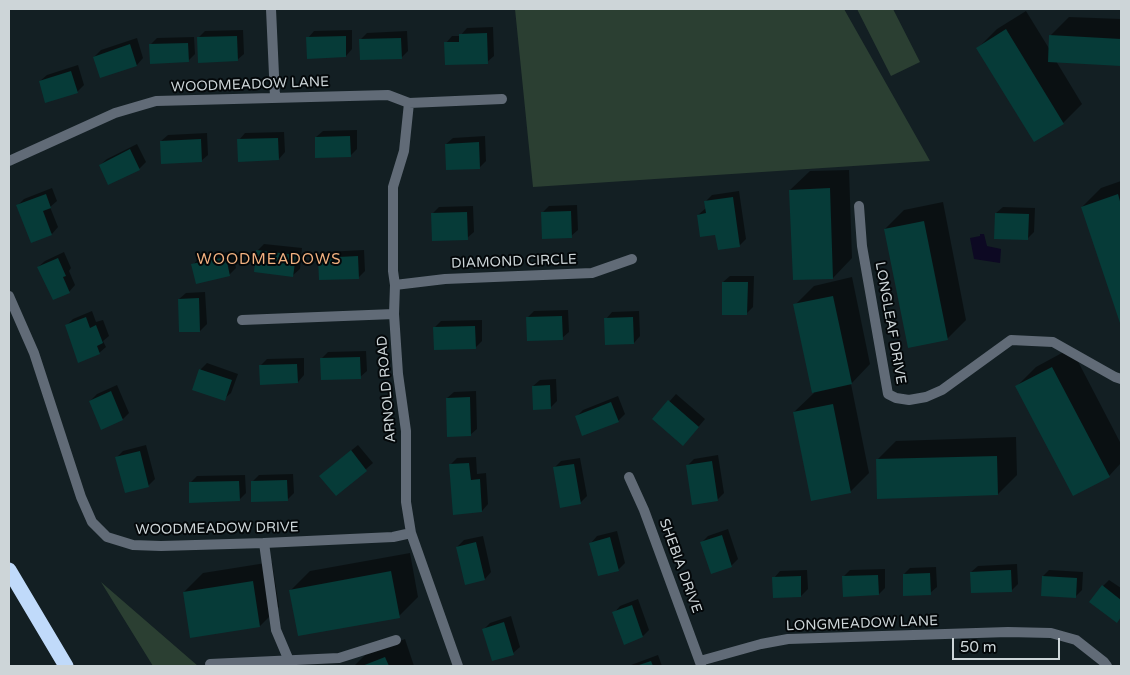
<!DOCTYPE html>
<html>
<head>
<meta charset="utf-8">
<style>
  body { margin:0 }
  #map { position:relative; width:1130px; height:675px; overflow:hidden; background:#131f23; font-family:"Varela Round",sans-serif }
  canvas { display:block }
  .frame { position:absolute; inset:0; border:10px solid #cdd5d8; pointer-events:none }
  .scale { position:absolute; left:952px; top:638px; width:108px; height:22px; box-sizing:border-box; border:2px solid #cdd5d8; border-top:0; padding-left:6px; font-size:15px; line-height:18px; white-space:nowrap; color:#cdd5d8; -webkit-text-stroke:4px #04080a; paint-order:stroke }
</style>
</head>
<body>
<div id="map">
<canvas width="1130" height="675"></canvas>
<div class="frame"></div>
<div class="scale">50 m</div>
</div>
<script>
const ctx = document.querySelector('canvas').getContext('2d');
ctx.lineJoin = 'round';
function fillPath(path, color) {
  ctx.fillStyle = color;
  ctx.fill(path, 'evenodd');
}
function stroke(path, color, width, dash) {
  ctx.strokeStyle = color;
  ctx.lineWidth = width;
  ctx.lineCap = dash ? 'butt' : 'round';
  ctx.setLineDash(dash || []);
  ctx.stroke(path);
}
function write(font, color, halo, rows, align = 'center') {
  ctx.font = font + ' "Varela Round",sans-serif';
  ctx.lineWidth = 4;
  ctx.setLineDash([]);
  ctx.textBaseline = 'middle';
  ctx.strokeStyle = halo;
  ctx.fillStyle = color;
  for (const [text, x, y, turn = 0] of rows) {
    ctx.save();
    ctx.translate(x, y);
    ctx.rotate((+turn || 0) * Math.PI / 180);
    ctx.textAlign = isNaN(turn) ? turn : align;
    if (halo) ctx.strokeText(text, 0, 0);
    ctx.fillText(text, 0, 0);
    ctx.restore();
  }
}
const green = new Path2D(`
  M515 9H844L930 161 533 187Z
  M857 9H893L920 62 891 76Z
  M101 582 198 666H153Z`);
const water = new Path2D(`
  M980 234H984L987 246 1001 249 1000 263 974 259 970 238 980 236Z`);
const shadow = new Path2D(`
  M1026 11 1050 50V36L1069 17 1121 19V64L1056 61 1082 104 1063 123 1034 141 978 48 997 29Z
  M493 27 494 56 487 62 446 43 452 36H460L467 28Z
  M243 30 244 54 237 60 198 38 205 31Z
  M352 30V49L346 56 308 38 314 31Z
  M407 31 408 51 402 57 360 40 367 33Z
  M194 37 195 54 188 61 150 45 157 38Z
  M137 38 143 58 137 65 101 76 94 57 101 50Z
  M78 65 84 85 77 92 40 81 47 75Z
  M357 130V149L351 155 316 137 323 131Z
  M284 132 285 152 279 159 239 140 245 133Z
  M207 133 208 155 201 161 161 141 168 135Z
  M485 136 486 161 479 168 446 144 453 138Z
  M137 144 146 162 139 169 100 165 107 159Z
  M849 170 852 258 833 278 790 190 810 171Z
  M1121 181V323L1082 207 1101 188Z
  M52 188 57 201 50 207 58 227 52 234 18 205 24 199Z
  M739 191 746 239 740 245 716 233 698 215 706 208 705 202 712 195Z
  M943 202 966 320 947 339 885 229 904 210Z
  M577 205 578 230 571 236 543 212 549 206Z
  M473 206 474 232 467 238 432 214 439 207Z
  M1003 207 1035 208 1034 232 1027 239 996 213Z
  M264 244 302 248 300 269 293 275 257 251Z
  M364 250 365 271 358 278 320 258 326 252Z
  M232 251 236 268 229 275 193 265 199 258Z
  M64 252 71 268 69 271 75 285 69 292 38 267 45 261Z
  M730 276H754L753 307 747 313 723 282Z
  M852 277 870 364 851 384 869 473 850 492 794 412 814 393 795 305 814 286Z
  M205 292 207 324 200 331H180L179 299 186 293Z
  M568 310 569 332 562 338 527 318 534 311Z
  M92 311 96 322 103 320 109 336 103 341 106 347 99 353 67 325 73 319Z
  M639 311 640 336 634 343 606 319 612 312Z
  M482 320V341L476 347 434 328 441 321Z
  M1071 348 1121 444V463L1109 476 1017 386 1036 367Z
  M366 351 367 371 360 377 321 359 328 352Z
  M304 358V375L298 382 260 366 267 359Z
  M207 363 238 374 231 393 224 399 200 370Z
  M556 379 557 401 550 408 533 386 540 380Z
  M117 385 129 413 123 419 90 401 97 394Z
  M476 391 477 429 470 435 447 398 454 392Z
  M676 394 705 419 689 438 654 419Z
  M618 396 625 414 618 421 576 417 583 410Z
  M1016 437 1017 475 998 494 877 460 896 441Z
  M146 445 155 479 148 486 117 457 123 451Z
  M358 445 373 463 336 495 327 470Z
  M718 455 724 493 717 500 688 465 694 459Z
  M476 457 477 474 486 473 488 504 482 511 450 465 457 458Z
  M580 458 587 496 580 503 554 468 561 461Z
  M293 474 294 493 287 500 252 482 259 475Z
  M245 475 246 493 239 500 190 483 197 476Z
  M728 529 738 559 731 566 702 542 708 536Z
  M617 531 625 563 618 570 591 543 597 536Z
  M483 536 491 572 485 579 457 547 464 540Z
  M410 553 418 597 399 616 291 590 310 571Z
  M272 562 279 607 260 626 184 592 203 573Z
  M1017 564 1018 584 1011 591 971 572 978 566Z
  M936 567 937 587 930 593 904 574 910 568Z
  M885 569V588L879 594 843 577 850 570Z
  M807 570 808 589 801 596 774 578 780 571Z
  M1049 570 1083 572 1082 590 1076 596 1043 576Z
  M1109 580 1121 588V617L1117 621 1103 586Z
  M638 599 649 630 643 636 614 613 620 606Z
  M511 616 520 647 513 653 484 629 490 623Z
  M405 639 414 666H354L367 653Z
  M658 655 662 666H629L631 665Z`);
const building = new Path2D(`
  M1006 29 1064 124 1034 142 976 48Z
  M487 33 488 64 445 65 444 42H459V34Z
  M1049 35 1121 39V66L1048 62Z
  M237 36 238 61 198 63 197 37Z
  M346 36V57L307 59 306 37Z
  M401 38 402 59 360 60 359 39Z
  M188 43 189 62 150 64 149 44Z
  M130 44 137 66 100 78 93 57Z
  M71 71 78 93 45 103 39 81Z
  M350 136 351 157 315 158V137Z
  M278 138 279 160 238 162 237 139Z
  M201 139 202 162 161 164 160 141Z
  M479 142 480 169 446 170 445 144Z
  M130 149 140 170 108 185 99 165Z
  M830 188 833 279 793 280 789 190Z
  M46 194 51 208 43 211 52 235 31 243 16 205Z
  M1118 194 1121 205V326L1081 207Z
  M733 197 740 247 718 250 715 235 700 237 697 215 706 213 704 201Z
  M571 211 572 238 542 239 541 212Z
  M467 212 468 240 432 241 431 213Z
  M995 213 1029 214 1028 240 994 239Z
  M924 221 948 340 908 348 884 229Z
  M256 250 296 255 293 277 254 272Z
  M358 256 359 279 319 280 318 258Z
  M226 257 230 276 196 284 191 264Z
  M58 258 66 276 63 277 70 293 53 300 37 267Z
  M722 282H748L747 315H722Z
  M833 296 852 384 812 393 793 304Z
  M199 298 200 332H179L178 299Z
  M562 316 563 340 527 341 526 317Z
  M86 317 90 328 96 325 103 343 97 346 100 354 78 363 65 325Z
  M633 317 634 344 605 345 604 318Z
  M475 326 476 349 434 350 433 327Z
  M360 357 361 379 321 380 320 358Z
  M297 364 298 383 260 385 259 365Z
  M1052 367 1110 477 1073 496 1015 386Z
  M199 369 232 380 225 401 192 390Z
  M550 385 551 409 533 410 532 386Z
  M111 391 123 420 101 430 89 401Z
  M470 397 471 436 447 437 446 398Z
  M668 400 699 427 683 446 652 419Z
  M611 402 619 422 582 436 575 416Z
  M833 404 851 493 811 501 793 412Z
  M351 450 367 471 336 496 319 476Z
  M140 451 149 487 125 493 115 457Z
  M997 456 998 495 877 499 876 459Z
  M712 461 718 501 692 505 686 465Z
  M469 463 471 480 480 479 482 512 453 515 449 464Z
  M574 464 581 504 560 508 553 467Z
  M287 480 288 501 251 502V481Z
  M239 481 240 501 189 503V482Z
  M722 535 732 567 711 574 700 542Z
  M610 537 619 571 598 576 589 543Z
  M476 542 485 580 465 585 456 547Z
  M1011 570 1012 592 971 593 970 572Z
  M391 571 400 618 298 636 289 590Z
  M930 573 931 595 903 596V574Z
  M878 575 879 595 843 597 842 576Z
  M801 576V597L773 598 772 577Z
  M1042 576 1077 578 1076 598 1041 596Z
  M253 581 260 627 190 638 183 592Z
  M1102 585 1121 600V617L1117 623 1089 602Z
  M632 605 643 637 624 645 612 612Z
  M504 622 514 655 492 661 482 629Z
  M385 657 389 666H362Z
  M651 661 653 666H636Z`);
const street = new Path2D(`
  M271 9 275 97
  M409 103 404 151 393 187V271L395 285 394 314 398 374 406 431V502L411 533 458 666
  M9 161 115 113 156 101 388 95 409 103 502 99
  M859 206 862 246 888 394 896 398 909 400 926 397 942 390 1011 340 1053 342 1115 377 1121 379
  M395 285 445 279 592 273 632 259
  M9 296 34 353 81 497 92 522 107 537 133 545 161 546 264 543 393 537 411 533
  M242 320 394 314
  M629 477 644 510 701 665
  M264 543 276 630 290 663
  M700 661 761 644 788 639 1008 632 1051 633 1076 640 1104 662 1107 666
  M210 664 339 658 396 640`);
const highway = new Path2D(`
  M9 570 66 666`);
const streetNames = [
  ["WOODMEADOW LANE",250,85,-2],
  ["DIAMOND CIRCLE",514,262,-2],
  ["LONGLEAF DRIVE",890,323,80],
  ["ARNOLD ROAD",387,389,-95],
  ["WOODMEADOW DRIVE",217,529,-1],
  ["SHEBIA DRIVE",680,566,70],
  ["LONGMEADOW LANE",862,624,-2]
];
const neighbourhoodNames = [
  ["WOODMEADOWS",269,260]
];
fillPath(green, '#2b3f32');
fillPath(water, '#0d0923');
fillPath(shadow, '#0007');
fillPath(building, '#063b38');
stroke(street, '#616b77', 10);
stroke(highway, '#c0dafa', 15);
write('14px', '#cdd5d8', '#04080a', streetNames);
ctx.letterSpacing = '1px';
write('15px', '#f2b180', '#04080a', neighbourhoodNames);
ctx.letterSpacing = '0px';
</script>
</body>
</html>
